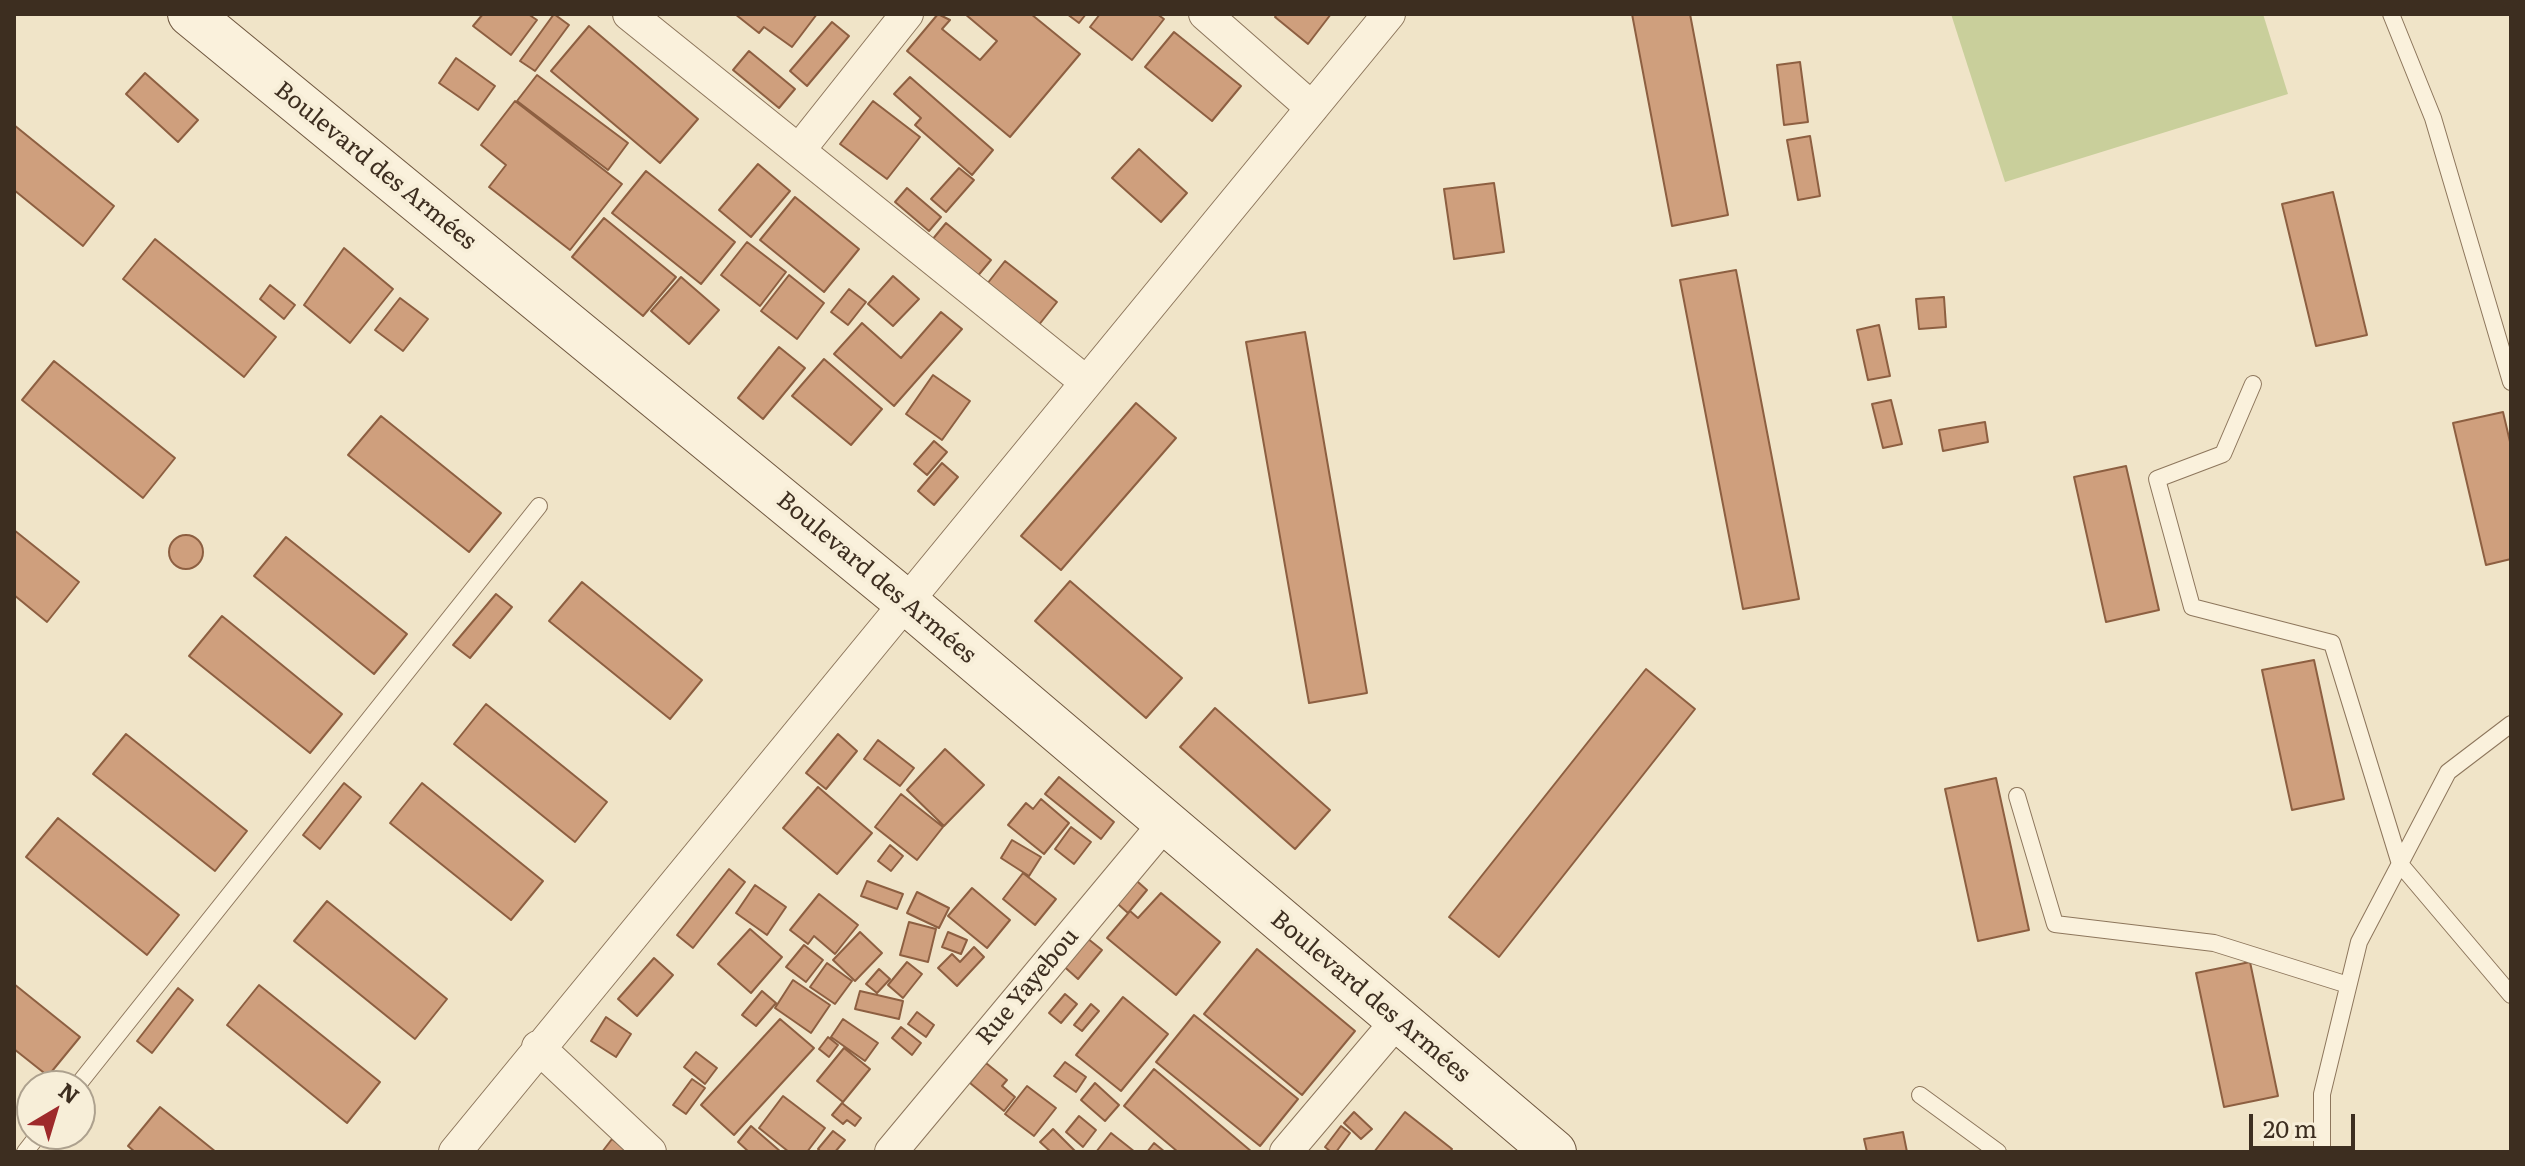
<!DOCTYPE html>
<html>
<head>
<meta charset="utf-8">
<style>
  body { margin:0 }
  #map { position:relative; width:2525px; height:1166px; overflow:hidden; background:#f0e4c8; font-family:Literata,serif }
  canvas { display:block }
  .frame { position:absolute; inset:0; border:16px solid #3d2e20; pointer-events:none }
  .north { position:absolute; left:16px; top:1070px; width:80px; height:80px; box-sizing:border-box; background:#f7eed8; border:2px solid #ada18e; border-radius:50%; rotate:38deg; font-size:22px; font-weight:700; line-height:32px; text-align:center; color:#3d2e20 }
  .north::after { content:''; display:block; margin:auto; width:28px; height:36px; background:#9e2a2b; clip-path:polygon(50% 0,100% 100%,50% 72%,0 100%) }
  .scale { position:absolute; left:2249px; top:1114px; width:106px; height:36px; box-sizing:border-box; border:4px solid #3d2e20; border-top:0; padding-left:10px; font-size:24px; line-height:28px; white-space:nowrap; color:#3d2e20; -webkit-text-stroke:6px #f7eed8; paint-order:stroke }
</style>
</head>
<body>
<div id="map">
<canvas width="2525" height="1166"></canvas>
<div class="frame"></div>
<div class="north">N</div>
<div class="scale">20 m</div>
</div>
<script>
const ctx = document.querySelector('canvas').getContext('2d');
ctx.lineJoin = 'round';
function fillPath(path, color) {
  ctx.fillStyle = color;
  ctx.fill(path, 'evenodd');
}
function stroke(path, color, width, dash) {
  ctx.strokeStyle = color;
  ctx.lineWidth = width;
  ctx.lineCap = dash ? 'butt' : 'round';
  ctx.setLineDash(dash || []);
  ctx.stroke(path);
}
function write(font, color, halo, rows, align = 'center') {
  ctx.font = font + ' Literata,serif';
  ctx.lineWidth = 8;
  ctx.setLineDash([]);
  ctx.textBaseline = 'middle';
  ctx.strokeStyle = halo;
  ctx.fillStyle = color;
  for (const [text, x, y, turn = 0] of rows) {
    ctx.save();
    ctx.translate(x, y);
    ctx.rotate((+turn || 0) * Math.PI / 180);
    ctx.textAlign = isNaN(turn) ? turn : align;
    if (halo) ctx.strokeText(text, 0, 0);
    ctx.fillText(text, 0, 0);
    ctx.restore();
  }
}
const green = new Path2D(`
  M1951 14H2263L2288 94 2005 182Z`);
const building = new Path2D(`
  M483 14H528L537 20 511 55 473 26Z
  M554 14 569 25 535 71 520 61Z
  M735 14H817L792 47 764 27 759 33Z
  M938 14 950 20 942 29 980 60 997 41 965 14H1031L1080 54 1010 137 907 51Z
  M1067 14H1086L1079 23Z
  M1100 14H1157L1164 19 1132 60 1090 27Z
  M1277 14H1331L1308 44 1275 17Z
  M1632 14H1690L1728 215 1672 226Z
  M832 22 849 36 807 86 790 71Z
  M589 26 698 119 660 163 551 71Z
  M1174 32 1241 86 1212 121 1145 67Z
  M749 51 795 89 779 108 733 70Z
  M456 58 495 86 478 110 439 83Z
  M1800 62 1808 122 1784 125 1777 65Z
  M145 73 198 120 178 142 126 94Z
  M537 75 628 143 608 170 517 101Z
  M910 77 993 150 972 175 915 125 921 118 894 94Z
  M515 101 622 184 570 250 489 187 506 165 481 145Z
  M873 101 920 137 887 179 840 144Z
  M14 125 114 206 83 246 14 190Z
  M1810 136 1820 196 1798 200 1787 140Z
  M1139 149 1187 193 1161 222 1112 178Z
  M758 164 790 191 751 237 719 210Z
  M959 168 974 180 946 212 931 199Z
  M646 171 735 242 701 284 612 213Z
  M1494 183 1504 252 1454 259 1444 189Z
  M907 188 941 217 929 231 895 202Z
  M2333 192 2367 335 2316 346 2282 204Z
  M795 197 859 249 824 292 760 240Z
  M604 218 676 277 643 316 572 257Z
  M946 223 991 260 976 278 932 240Z
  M155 239 276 337 244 377 123 279Z
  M747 242 786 272 760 306 721 275Z
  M344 248 393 289 350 343 304 305Z
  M1005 261 1057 302 1038 326 987 284Z
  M1736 270 1799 599 1743 609 1680 280Z
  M789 275 824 303 797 339 761 311Z
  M893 276 919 299 893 326 868 304Z
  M681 277 719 310 689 344 651 311Z
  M270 285 295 305 284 319 260 299Z
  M849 289 866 302 848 325 831 312Z
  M1944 297 1946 327 1919 329 1916 299Z
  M400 298 428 319 403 351 375 330Z
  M941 312 962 329 894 406 834 354 862 323 901 358Z
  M1879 325 1890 376 1868 380 1857 330Z
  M1305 332 1367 693 1309 703 1246 342Z
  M779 347 805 368 763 419 738 398Z
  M824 359 882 409 851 445 792 396Z
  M54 361 175 458 143 498 22 400Z
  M933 375 970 401 942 440 906 414Z
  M1891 400 1902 444 1883 448 1872 404Z
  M1136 403 1176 438 1061 570 1021 536Z
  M2503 412 2511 446V559L2486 565 2453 423Z
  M381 416 501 513 469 552 348 455Z
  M1985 422 1988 442 1943 451 1939 430Z
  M934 441 947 452 927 475 914 464Z
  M942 463 958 477 934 505 918 491Z
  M2126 466 2159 610 2106 622 2074 477Z
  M14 530 79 582 47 622 14 595Z
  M169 552a17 17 0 1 1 34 0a17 17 0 1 1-34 0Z
  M286 537 407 634 374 674 254 576Z
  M1070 581 1182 678 1146 718 1035 621Z
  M582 582 702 680 670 719 549 621Z
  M496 594 512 607 470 658 453 645Z
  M222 616 342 714 310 753 189 656Z
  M2314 660 2344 799 2292 810 2262 670Z
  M1646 669 1695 709 1499 957 1449 917Z
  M486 704 607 802 575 842 454 744Z
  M1215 708 1330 810 1295 849 1180 747Z
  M126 734 247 831 215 871 93 774Z
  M838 734 857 751 826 789 806 773Z
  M878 740 914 768 900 786 864 759Z
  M945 749 984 785 944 826 907 790Z
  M1059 777 1114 822 1101 839 1045 794Z
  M1996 778 2029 930 1978 941 1945 789Z
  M344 783 361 797 320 849 303 835Z
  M422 783 543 881 511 920 390 823Z
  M818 787 872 833 837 874 783 828Z
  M901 794 943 827 917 860 875 827Z
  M1041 799 1069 823 1044 854 1008 825 1026 803 1033 809Z
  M58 818 179 915 147 955 26 857Z
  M1071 827 1091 842 1074 864 1055 849Z
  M1012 840 1041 857 1029 876 1001 858Z
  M890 845 903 856 891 871 878 861Z
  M729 869 745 882 693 948 677 935Z
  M1023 873 1056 899 1035 925 1003 899Z
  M1130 875 1147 890 1128 913 1111 898Z
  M867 881 903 894 897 909 861 896Z
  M755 885 786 907 767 935 736 913Z
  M972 888 1010 920 987 948 948 916Z
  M917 892 949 908 939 928 907 913Z
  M1161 893 1220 942 1176 995 1107 938 1130 911 1138 918Z
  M819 894 858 925 835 954 814 936 808 944 790 930Z
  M327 901 447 999 415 1039 294 941Z
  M909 922 936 929 928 962 900 955Z
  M750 929 782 957 751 993 718 964Z
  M860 932 882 953 855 981 833 960Z
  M948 932 967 940 961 954 942 947Z
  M1082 934 1102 950 1078 979 1059 962Z
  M804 945 823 960 806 982 786 967Z
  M974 947 984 957 957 986 938 968 952 954 960 962Z
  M1257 949 1355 1031 1302 1095 1204 1014Z
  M654 958 673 975 637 1016 618 999Z
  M907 962 922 974 903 998 888 985Z
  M2250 962 2278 1096 2224 1107 2196 973Z
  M827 963 852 981 835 1004 810 987Z
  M879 969 890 979 877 993 866 984Z
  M793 980 830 1005 811 1033 775 1008Z
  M14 984 80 1037 48 1076 14 1049Z
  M259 985 380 1082 347 1123 227 1025Z
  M178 988 193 1000 152 1053 137 1041Z
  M762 991 776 1003 756 1026 742 1015Z
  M860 991 903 1001 899 1019 855 1009Z
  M1065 994 1077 1004 1061 1023 1049 1013Z
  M1123 997 1168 1034 1121 1091 1076 1055Z
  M1091 1004 1099 1011 1082 1031 1074 1025Z
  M917 1012 934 1025 926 1037 908 1024Z
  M1194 1015 1298 1099 1260 1146 1156 1062Z
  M606 1017 631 1034 616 1057 591 1041Z
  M780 1019 814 1048 734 1135 701 1105Z
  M843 1019 878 1043 865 1061 831 1037Z
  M901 1027 921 1043 912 1055 892 1038Z
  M828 1037 838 1045 829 1057 819 1049Z
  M844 1048 870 1069 843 1102 817 1081Z
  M696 1052 717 1068 705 1084 684 1067Z
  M1065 1062 1086 1077 1076 1092 1054 1076Z
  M986 1063 1007 1080 1002 1086 1015 1097 1004 1111 970 1083Z
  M1154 1069 1252 1152H1178L1124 1106Z
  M692 1079 705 1088 686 1114 673 1105Z
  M1095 1083 1119 1105 1105 1121 1081 1100Z
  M1027 1086 1056 1108 1034 1136 1005 1114Z
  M783 1096 825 1128 807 1152H789L759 1128Z
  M842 1103 861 1118 855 1126 847 1120 843 1124 832 1115Z
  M160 1107 216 1152H135L128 1146Z
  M1354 1112 1372 1129 1361 1139 1344 1123Z
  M1405 1112 1452 1149 1450 1152H1374Z
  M1079 1116 1096 1130 1083 1147 1066 1132Z
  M751 1126 781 1152H749L738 1142Z
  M1341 1126 1350 1133 1336 1152H1331L1325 1147Z
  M1053 1129 1076 1152H1051L1040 1142Z
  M833 1131 845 1140 835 1152H821L818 1149Z
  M1903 1132 1907 1152H1867L1864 1139Z
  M1111 1133 1135 1152H1096Z
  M612 1139 629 1152H602Z
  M1154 1143 1165 1152H1147Z`);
const lane = new Path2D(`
  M2391 14 2433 118 2511 382
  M2253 384 2223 454 2157 479 2192 607 2332 643 2400 864 2511 995
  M2017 796 2055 924 2214 943 2348 985
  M77 1086 539 506
  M1920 1095 1998 1152
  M25 1152 39 1134
  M2322 1152V1094L2359 942 2448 772 2511 724`);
const street = new Path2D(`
  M629 14 1086 382
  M1205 14 1312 108
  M799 150 907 14
  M538 1047 650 1152
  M455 1152 1389 14
  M891 1152 1166 822
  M1286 1152 1397 1021`);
const secondary = new Path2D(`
  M190 14 906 602 1554 1152`);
const streetNames = [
  ["Boulevard des Armées",375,166,39],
  ["Boulevard des Armées",876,578,40],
  ["Rue Yayebou",1028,987,-50],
  ["Boulevard des Armées",1370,997,40]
];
fillPath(green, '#c9cf9b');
fillPath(building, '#cf9f7d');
stroke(building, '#8d5f41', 2);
stroke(lane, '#8d765c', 18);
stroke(street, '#8d765c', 34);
stroke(secondary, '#6f573f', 46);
stroke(lane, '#faf1dc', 16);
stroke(street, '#faf1dc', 32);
stroke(secondary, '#faf1dc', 44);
write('24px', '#3d2e20', '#f7eed8', streetNames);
</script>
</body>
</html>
